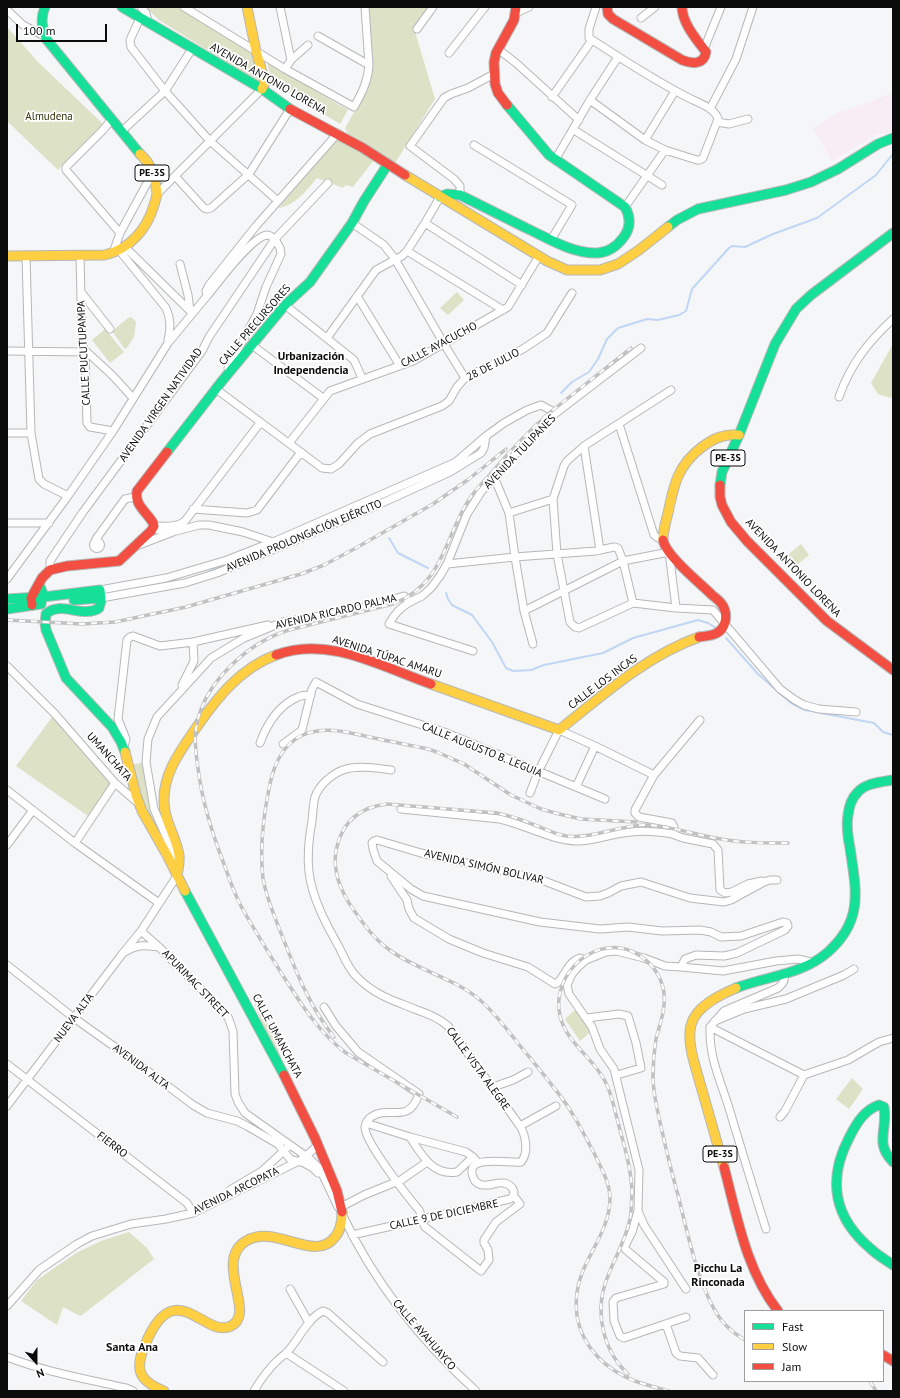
<!DOCTYPE html>
<html>
<head>
<meta charset="utf-8">
<style>
  body { margin:0 }
  #map { position:relative; width:900px; height:1398px; overflow:hidden; background:#f5f6f8; font-family:"PT Sans",sans-serif }
  canvas { display:block }
  .frame { position:absolute; inset:0; border:8px solid #0b0b0c; pointer-events:none }
  .legend { position:absolute; left:744px; top:1310px; width:140px; height:72px; box-sizing:border-box; background:#fff; border:1px solid #9d9d9e; margin:0; padding:5px 7px; list-style:none; font-size:12px; color:#0b0b0c }
  .legend li { display:flex; align-items:center; gap:8px; height:20px }
  .legend b { width:20px; border:1px solid #9d9d9e }
  .north { position:absolute; left:16px; top:1342px; width:40px; height:40px; -webkit-text-stroke:3px #fff; paint-order:stroke; rotate:159deg; font-size:11px; font-weight:700; line-height:16px; text-align:center; color:#0b0b0c }
  .north::after { content:''; display:block; margin:auto; width:14px; height:18px; background:#0b0b0c; clip-path:polygon(50% 0,100% 100%,50% 72%,0 100%) }
  .scale { position:absolute; left:16px; top:24px; width:91px; height:18px; box-sizing:border-box; border:2px solid #0b0b0c; border-top:0; padding-left:5px; font-size:12px; line-height:14px; white-space:nowrap; color:#0b0b0c; -webkit-text-stroke:3px #fff; paint-order:stroke }
</style>
</head>
<body>
<div id="map">
<canvas width="900" height="1398"></canvas>
<div class="frame"></div>
<ul class="legend">
<li><b style="height:5px;background:#16e098"></b>Fast</li>
<li><b style="height:5px;background:#ffcf43"></b>Slow</li>
<li><b style="height:5px;background:#f24e42"></b>Jam</li>
</ul>
<div class="north">N</div>
<div class="scale">100 m</div>
</div>
<script>
const ctx = document.querySelector('canvas').getContext('2d');
ctx.lineJoin = 'round';
function fillPath(path, color) {
  ctx.fillStyle = color;
  ctx.fill(path, 'evenodd');
}
function stroke(path, color, width, dash) {
  ctx.strokeStyle = color;
  ctx.lineWidth = width;
  ctx.lineCap = dash ? 'butt' : 'round';
  ctx.setLineDash(dash || []);
  ctx.stroke(path);
}
function write(font, color, halo, rows, align = 'center') {
  ctx.font = font + ' "PT Sans",sans-serif';
  ctx.lineWidth = 3.5;
  ctx.setLineDash([]);
  ctx.textBaseline = 'middle';
  ctx.strokeStyle = halo;
  ctx.fillStyle = color;
  for (const [text, x, y, turn = 0] of rows) {
    ctx.save();
    ctx.translate(x, y);
    ctx.rotate((+turn || 0) * Math.PI / 180);
    ctx.textAlign = isNaN(turn) ? turn : align;
    if (halo) ctx.strokeText(text, 0, 0);
    ctx.fillText(text, 0, 0);
    ctx.restore();
  }
}
const commercial = new Path2D(`
  M893 93V132L875 135 832 161 813 128 835 114Z`);
const green = new Path2D(`
  M146 7H180L253 51 260 83 159 20Z
  M368 7H429L417 26 416 35 435 99 395 163 348 134 345 128 367 89 372 69Z
  M7 27 38 62 103 124 58 170 7 121Z
  M267 62 348 110 340 124 272 82Z
  M336 139 374 160 353 187 346 185 343 188 317 178C307 190 295 206 278 208Z
  M457 292 464 300 448 315 440 308Z
  M131 317 136 322 134 337 126 349 124 348 112 331 128 318Z
  M105 329 124 352 110 363 92 340Z
  M893 344V397L891 398 878 394 871 383Z
  M801 544 809 555 792 569 783 559Z
  M52 717 110 784 88 816 16 766Z
  M144 762 151 804 169 846 163 842 143 804 132 765Z
  M257 996 288 1074 265 1030 252 998Z
  M577 1008 592 1031 580 1041 565 1019Z
  M852 1078 863 1089 849 1109 836 1099Z
  M129 1232 147 1248 154 1259 86 1312 80 1316 63 1307 57 1325 21 1301 37 1280 76 1253 101 1241Z`);
const stream = new Path2D(`
  M561 393 572 382 589 372 598 359 607 339 618 328 647 319 658 320 679 315 686 311 692 289 729 248 732 246 745 247 773 234 817 218 876 175 892 155
  M392 494 403 490
  M343 515 379 499
  M389 538 398 553 428 568
  M208 572 241 558
  M107 592 122 591
  M446 593 448 599 452 605 472 615 492 642 506 668 513 671 531 670 544 665 603 653 633 638 698 620 708 623 716 628
  M726 638 758 674 791 703 805 710 874 723 883 732 893 735`);
const street = new Path2D(`
  M141 7 146 13 148 22
  M184 7 285 69 354 107C362 93 368 81 369 65L365 7
  M280 7 291 60
  M7 10 23 25 44 36
  M516 13 529 7
  M140 18 130 40 131 47 165 91 210 141 278 201
  M641 18 655 7
  M417 29 433 7
  M318 36 369 65
  M498 49 516 63 579 120
  M704 49 721 7
  M449 53 485 7
  M285 69 291 60 308 45
  M552 97 592 40
  M590 100 645 140 665 150 697 160H700L703 158 718 119C715 108 699 103 689 98 655 81 622 59 589 38V29L596 7
  M710 109 736 59 753 7
  M112 119 103 130 66 167V170L120 233 113 253
  M717 122 729 124 748 119
  M574 130 662 185
  M122 131 165 91 192 49
  M645 140 675 91
  M474 145 572 205 551 240
  M555 160 590 100 618 57
  M175 176 204 208 207 209 211 208 249 174 290 109
  M157 194 262 89
  M460 195V186L454 179 410 146 444 98 451 94 468 88 494 74
  M625 207 665 150
  M352 223 384 245 395 259 444 344 465 378
  M425 223 522 285
  M120 233 152 174
  M125 247 192 313
  M119 250 166 308C171 319 171 329 168 340
  M407 251 503 310
  M80 255 82 343 85 352 87 423 90 427 113 431
  M26 256 31 433 39 479 44 484 68 496
  M180 264 188 295 190 311
  M81 292 110 329
  M357 296 400 366
  M285 305 354 360 362 378
  M327 338 376 270 402 256 407 251 425 223 440 197
  M252 345 323 398
  M7 351 87 352 112 375 133 398
  M228 368 257 314 266 287 281 254 280 248 275 239 328 183
  M216 389 322 468 331 469 339 464 358 443 370 434 442 406 449 401 457 387 465 378 523 349 547 333 572 293
  M671 390 584 446 567 461 564 466 553 499 557 554 570 622 575 627 579 628 633 603 676 608 713 610 780 689 795 700 804 705 819 709 856 712
  M839 397C850 365 868 342 893 319
  M619 424 654 535 658 538H663
  M7 433H31
  M289 443 330 391 413 361 508 307 539 256
  M494 477 509 513 515 557 524 611 533 644
  M193 509 247 513 257 510 301 452
  M509 513 553 499
  M7 523H49
  M154 526C164 526 176 528 185 521L260 423
  M158 530 176 531 199 525H209L243 532 273 542
  M93.5 545a3.5 3.5 0 1 1 7 0a3.5 3.5 0 1 1-7 0Z
  M95 542 96 539 125 499 135 497
  M139 545 173 532
  M600 550 614 547 618 548 623 561 633 603
  M447 564 515 557 596 551 600 550 584 446
  M50 570V561L83 512 202 351 209 337 275 239C272 237 270 235 267 235 251 237 218 283 207 296
  M7 579 68 496 113 431 168 343 207 296 206 291 209 285 256 226 338 133
  M100 590 166 578 227 560 273 542 456 462 486 436 504 423 527 410 541 405 556 413
  M101 598 185 583 217 573 246 561 371 508 450 472 481 453 484 448 486 436
  M410 602C400 608 395 613 389 624L473 651
  M524 611 623 561 669 552 676 608
  M7 666 55 714 115 783 138 803
  M182 685 194 661 193 642
  M260 743C267 724 279 705 298 697 302 695 307 695 311 695
  M283 744 302 730 312 689 316 682 357 704 444 732 605 799
  M124 747 126 739 118 719 127 640 130 637 133 636 160 646 193 642 268 625
  M654 775 700 720
  M576 787 595 746
  M7 790 75 843 159 903
  M401 809 500 819C526 825 550 840 577 841 593 841 608 835 623 833 639 830 655 831 672 834L674 827 672 823 639 817 635 813V810L654 775 595 746 559 730 538 772 530 793
  M672 834 683 838 713 844 718 850 720 890 725 893 732 892 748 884 762 881
  M75 843 115 783
  M7 845 33 810
  M176 859 154 809 146 762 148 739 157 717 211 658 244 638 283 622 351 611 404 596 410 602 422 596 431 588 440 576 447 564 467 514 481 492 494 477 540 428 556 413 641 348
  M391 876 407 900 409 909 414 918 449 939 483 953 528 967 555 984C564 981 566 962 580 958L586 960
  M777 880H770L764 882 731 900 724 902 690 898 641 882 621 886 608 893 600 896 586 897 539 879 421 853 377 840 374 841 372 843 373 849 377 861 411 889 423 896 540 922 600 929 628 927 662 931 700 930 711 932 721 937 741 936 783 922 787 923 788 926 785 930 737 953 724 956 696 955 685 959 681 967 723 971 776 961 798 959 811 962
  M141 931 159 947
  M123 953C137 944 143 945 159 947L228 1017 233 1031 235 1094 238 1102 245 1113 310 1159 320 1169 338 1207
  M7 965 74 1018 136 1062 193 1105 207 1113 237 1121 247 1126 278 1144 290 1159 304 1163 313 1168 318 1173
  M681 967 665 966 644 958 616 951 606 952 586 960 579 966 572 974 567 985 569 994 592 1027 600 1049 614 1069 639 1170 638 1211 632 1232 625 1246V1249L664 1282V1284L616 1298 613 1302 614 1321 620 1336 624 1338 686 1317
  M324 1007 336 1026 358 1052 419 1094C408 1126 389 1104 371 1117 368 1119 365 1124 365 1127 364 1141 408 1197 419 1210 422 1215 422 1222 425 1227L481 1271 489 1260 488 1250 484 1243V1240L496 1222 520 1204 514 1196
  M587 1018 619 1014 628 1016 636 1043 641 1068 617 1075
  M715 1021 744 1009 786 999 844 975 854 969
  M710 1027 804 1075
  M7 1064 187 1203 193 1213
  M493 1087 513 1080 528 1072
  M7 1106 123 953 141 931 177 876
  M780 1117 785 1111 804 1075 848 1060 879 1042 893 1038
  M366 1123 410 1137 466 1152 473 1157 478 1163
  M520 1126 556 1106
  M410 1137C421 1154 432 1176 457 1172L473 1157
  M230 1190 262 1171 287 1148
  M341 1207 364 1195 401 1180 427 1162
  M638 1211 644 1225 686 1289
  M343 1216C375 1284 421 1341 476 1391
  M766 1229C753 1188 741 1148 729 1108 720 1079 709 1058 710 1027L724 1011 778 988C783 983 786 981 783 974
  M352 1235 510 1199C518 1193 512 1185 504 1183 497 1182 490 1186 483 1185 480 1185 477 1183 475 1181 459 1152 509 1164 521 1162 529 1153 526 1136 520 1126L448 1026C434 1014 418 1011 402 1004 385 998 368 989 356 976 348 968 344 957 339 947 326 924 312 898 309 872 307 855 309 837 312 821 313 813 313 804 315 797 319 785 332 774 343 770 356 765 377 768 391 770
  M290 1289 309 1323
  M7 1306 39 1270 77 1244 92 1236 131 1224 166 1219 193 1213 299 1161 306 1156 318 1145
  M666 1324 676 1353 680 1356 698 1358 713 1375
  M286 1353 344 1391
  M7 1357C46 1372 86 1379 126 1388L133 1391
  M254 1391C261 1379 269 1368 279 1359 282 1356 286 1354 288 1351 298 1340 309 1317 323 1311L328 1313 383 1362`);
const fast = new Path2D(`
  M45 7C40 19 42 28 47 40L140 154
  M122 7 262 89 290 109
  M440 197 447 194 460 195C482 206 504 217 526 228 548 238 572 254 598 253 608 252 617 246 623 238 631 228 631 218 625 207L549 155 507 105
  M668 227 677 220 698 209 786 190 811 182 838 169 878 144 893 138
  M167 452 222 381 285 305 310 282 352 223 364 201 388 164
  M720 485 722 472 739 435 775 344 796 309 811 295 893 233
  M43 597 100 590 101 601 99 608C83 619 60 600 46 614L45 623 46 630 66 678 112 727 121 742 125 752
  M7 599 39 597
  M74 600 101 598
  M7 609 41 604 43 594 39 584
  M185 891 284 1075
  M736 988C767 976 802 975 828 952 864 920 856 890 850 848 848 838 846 826 848 815 849 807 851 799 857 793 865 783 881 782 893 780
  M893 1162C874 1142 888 1131 884 1107L879 1105C864 1110 856 1124 849 1138 827 1180 834 1218 871 1249 877 1255 886 1260 893 1265`);
const slow = new Path2D(`
  M247 7 256 51 265 82 262 89
  M405 175 547 261 567 270H600L618 264 639 250 668 227
  M7 256 105 255C130 249 147 229 154 205 155 201 157 196 157 193 156 184 153 170 148 163 146 160 143 157 140 154
  M663 540C663 531 666 521 668 513 674 484 678 465 702 447 714 438 724 434 739 435
  M431 684 559 730C603 695 646 656 699 637
  M125 752 136 795 142 811 167 855 185 891
  M177 876C178 869 180 862 179 855 176 836 164 821 164 802 163 773 181 750 196 728 217 698 240 668 276 655
  M724 1167 694 1062C691 1051 688 1037 691 1025 696 1006 720 995 736 988
  M164 1391C154 1387 142 1381 140 1370 138 1359 144 1348 148 1338 177 1276 205 1339 231 1326 257 1314 213 1261 246 1241 276 1223 314 1264 335 1237 341 1230 342 1222 342 1212`);
const jam = new Path2D(`
  M607 7 608 14 613 19 682 60C692 64 704 65 706 52 697 40 682 23 682 7
  M507 105 498 93 495 84 494 62 496 53 514 20 516 7
  M290 109 363 148 405 175
  M720 485V497L722 505 731 522 747 541 827 621 893 670
  M663 540C666 556 700 583 712 595 716 598 721 602 723 606 728 615 726 628 717 633 712 636 705 636 699 637
  M32 605 31 598 42 578 50 570 67 566 119 561 151 531 154 526 153 523C147 512 134 505 137 491L167 452
  M276 655C328 635 382 667 431 684
  M284 1075 315 1138 337 1191 342 1212
  M724 1167C737 1216 746 1270 778 1311
  M883 1355 893 1361`);
const rail = new Path2D(`
  M543 418 631 348
  M7 620 82 624 115 622 186 607 301 574 324 565 356 548 433 504 469 479 506 449
  M334 1037C309 1006 295 969 281 933 274 915 266 897 263 878 260 852 263 820 268 794 272 770 280 745 303 735 326 725 351 733 374 738 392 742 410 745 428 749L437 752 464 764 511 795 541 809 559 814 581 819 636 822
  M457 1117 346 1053C317 1031 300 1002 280 971 267 950 253 928 241 906 234 893 229 878 224 864 212 833 202 802 198 768 196 755 194 742 196 729 202 684 247 643 289 630L393 604C445 583 443 539 470 498 477 488 486 479 494 470 510 451 528 432 547 415
  M628 1374C604 1352 595 1315 605 1284 612 1263 624 1244 629 1223 632 1214 631 1204 632 1195 632 1171 625 1149 619 1126 614 1108 611 1088 600 1073 587 1054 566 1040 560 1016 550 973 598 930 639 955 652 963 662 977 664 993 666 1009 660 1023 656 1039 654 1051 653 1063 653 1076 653 1095 658 1113 662 1131 667 1153 672 1174 678 1195 687 1231 696 1275 713 1307 720 1321 731 1332 745 1340
  M870 1381 876 1391
  M669 1391C658 1388 646 1385 635 1381 606 1370 582 1347 577 1316 575 1302 577 1286 582 1273 592 1248 611 1225 610 1196 609 1181 601 1168 595 1155 583 1132 571 1108 554 1088 542 1072 529 1057 517 1042 505 1027 494 1012 480 1000 453 977 415 970 387 948 371 936 360 919 349 903 338 885 331 864 338 843 345 819 362 807 387 804L497 813C509 816 521 819 532 824 543 828 554 834 566 836 594 839 619 825 647 825 670 826 693 834 715 838 740 843 763 843 788 843`);
const shields = [
  [152,173,34],
  [728,458,34],
  [720,1154,34]
];
const shieldNames = [
  ["PE-3S",152,173],
  ["PE-3S",728,458],
  ["PE-3S",720,1154]
];
const streetNames = [
  ["AVENIDA ANTONIO LORENA",268,79,30],
  ["CALLE PRECURSORES",255,325,-49],
  ["CALLE AYACUCHO",439,345,-28],
  ["CALLE PUCUTUPAMPA",84,353,-93],
  ["28 DE JULIO",493,365,-27],
  ["AVENIDA VIRGEN NATIVIDAD",161,405,-55],
  ["AVENIDA TULIPANES",520,452,-46],
  ["AVENIDA PROLONGACIÓN EJÉRCITO",304,536,-23],
  ["AVENIDA ANTONIO LORENA",793,568,46],
  ["AVENIDA RICARDO PALMA",336,612,-13],
  ["AVENIDA TÚPAC AMARU",387,657,18],
  ["CALLE LOS INCAS",603,682,-37],
  ["CALLE AUGUSTO B. LEGUIA",482,750,22],
  ["UMANCHATA",109,757,48],
  ["AVENIDA SIMÓN BOLIVAR",484,867,13],
  ["APURIMAC STREET",195,984,46],
  ["NUEVA ALTA",74,1018,-53],
  ["CALLE UMANCHATA",277,1036,62],
  ["AVENIDA ALTA",141,1067,37],
  ["CALLE VISTA ALEGRE",478,1069,54],
  ["FIERRO",112,1145,38],
  ["AVENIDA ARCOPATA",236,1191,-26],
  ["CALLE 9 DE DICIEMBRE",444,1215,-12],
  ["CALLE AYAHUAYCO",424,1335,49]
];
const parkNames = [
  ["Almudena",49,117]
];
const neighbourhoodNames = [
  ["Urbanización",311,357],
  ["Independencia",311,371],
  ["Picchu La",718,1269],
  ["Rinconada",718,1283],
  ["Santa Ana",132,1348]
];
fillPath(commercial, '#f8ecf5');
fillPath(green, '#dde1c6');
stroke(stream, '#c0d6f4', 2);
stroke(street, '#b6b7b9', 9);
stroke(fast, '#b6b7b9', 11);
stroke(slow, '#b6b7b9', 11);
stroke(jam, '#b6b7b9', 11);
stroke(street, '#fefefe', 7);
stroke(fast, '#16e098', 9);
stroke(slow, '#ffcf43', 9);
stroke(jam, '#f24e42', 9);
stroke(rail, '#c1c1c2', 3.5);
stroke(rail, '#fff', 2, [6]);
for (const [x, y, w] of shields) {
  const box = new Path2D();
  box.roundRect(x - w / 2, y - 8, w, 16, 3);
  ctx.fillStyle = '#fff';
  ctx.fill(box);
  stroke(box, '#0b0b0c', 1);
}
write('bold 10px', '#0b0b0c', null, shieldNames);
write('11px', '#0b0b0c', '#fff', streetNames);
write('11px', '#2f3209', '#fff', parkNames);
write('bold 12px', '#0b0b0c', '#fff', neighbourhoodNames);
</script>
</body>
</html>
